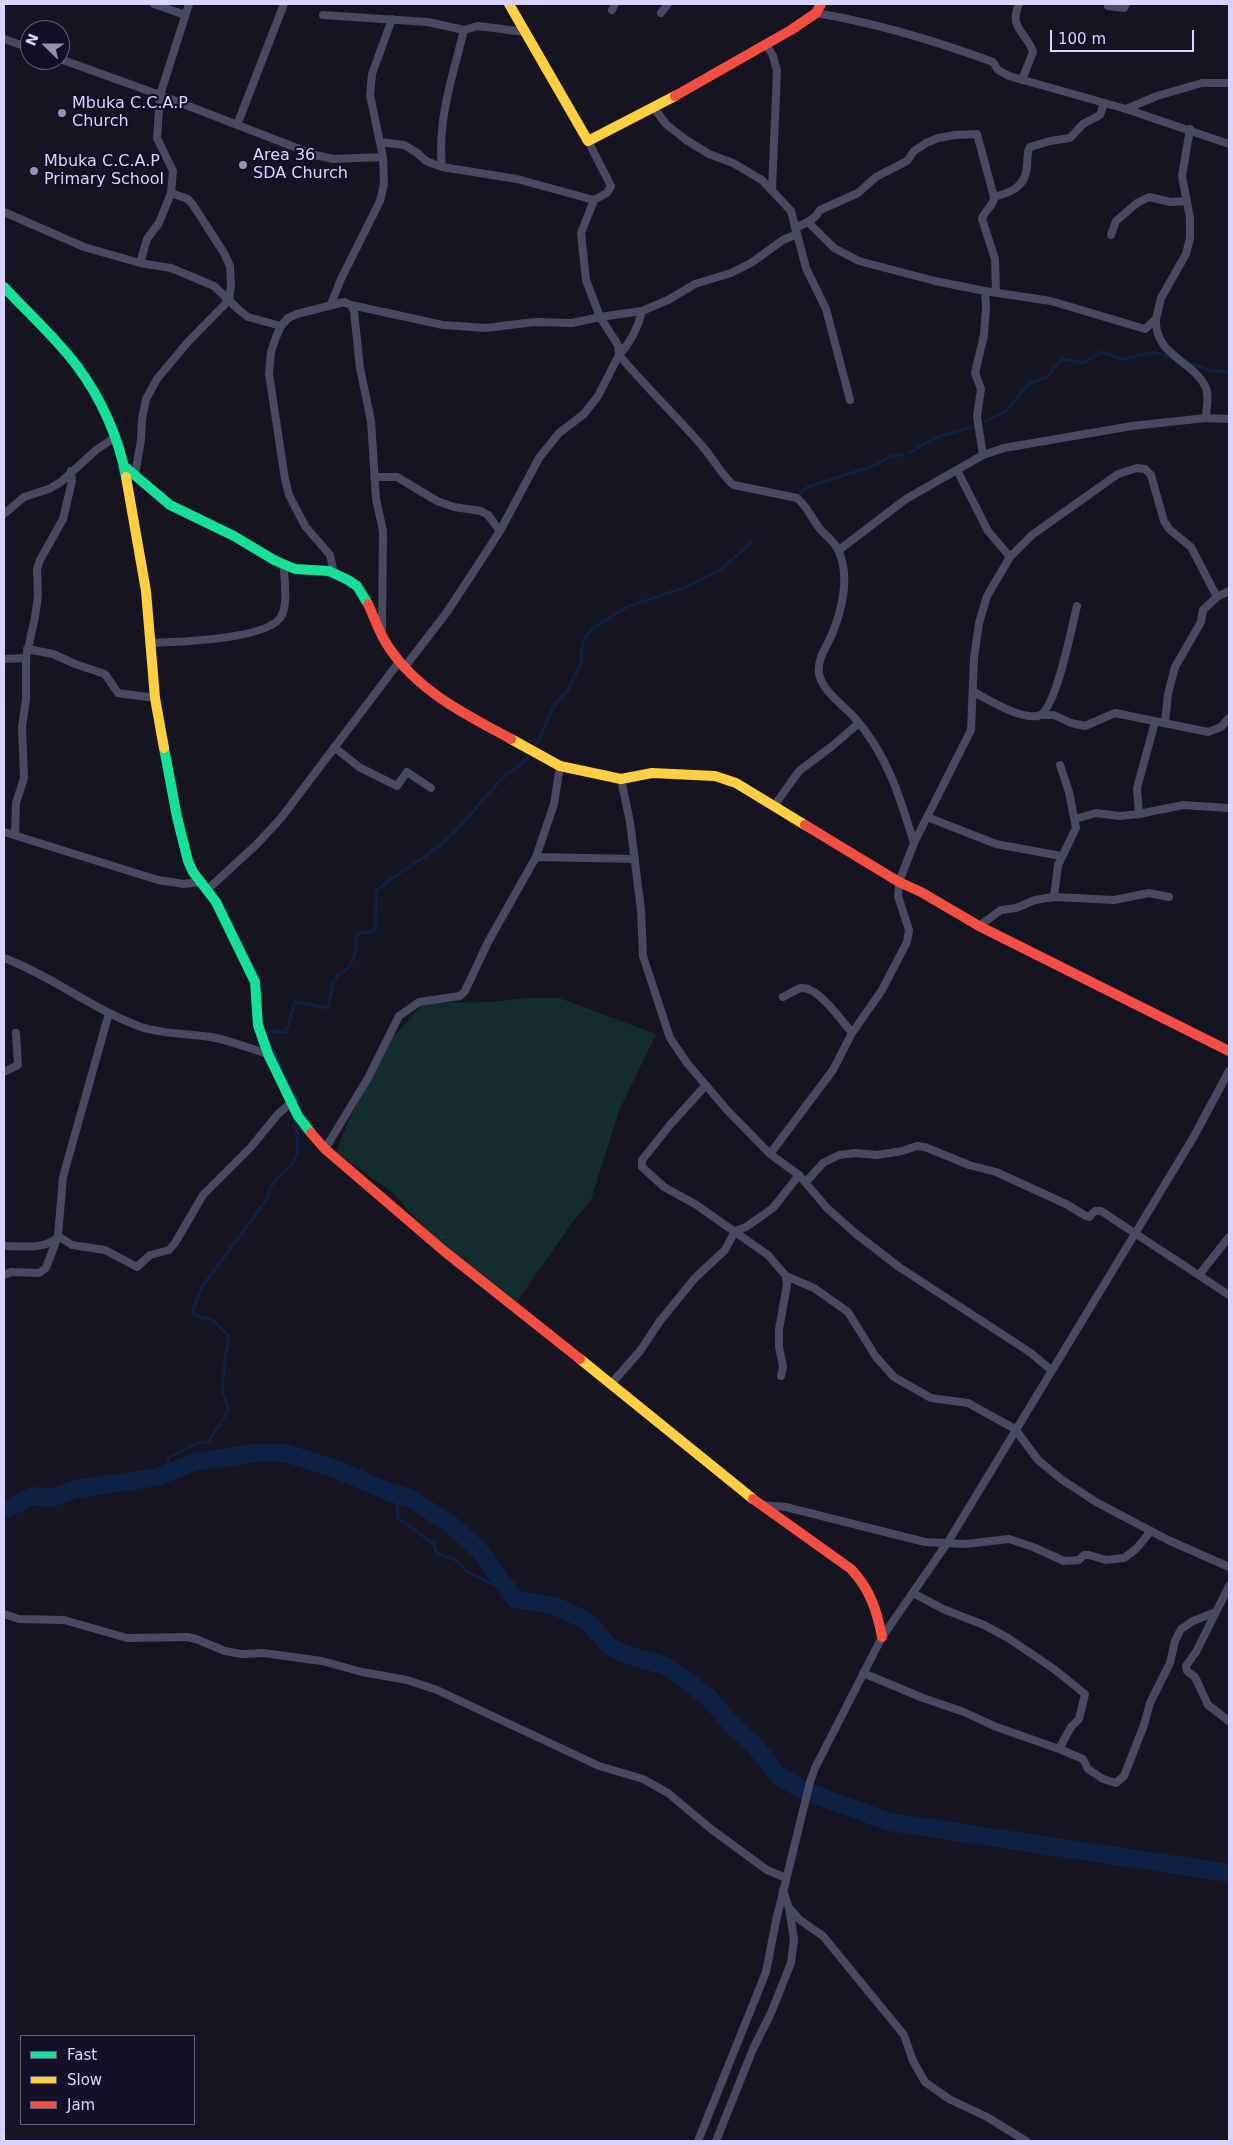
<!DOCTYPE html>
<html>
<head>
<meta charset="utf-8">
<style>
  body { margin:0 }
  #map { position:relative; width:1233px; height:2145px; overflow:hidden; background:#161421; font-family:"DejaVu Sans",sans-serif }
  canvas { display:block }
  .frame { position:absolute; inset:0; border:5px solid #d9d4ff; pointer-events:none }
  .legend { position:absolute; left:20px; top:2035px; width:175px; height:90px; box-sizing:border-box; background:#130f26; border:1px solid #625e7d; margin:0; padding:6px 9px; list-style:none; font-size:15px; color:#d9d4ff }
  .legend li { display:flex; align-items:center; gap:10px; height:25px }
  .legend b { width:25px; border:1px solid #625e7d }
  .north { position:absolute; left:20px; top:20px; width:50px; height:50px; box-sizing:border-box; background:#130f26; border:1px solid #625e7d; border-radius:50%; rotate:292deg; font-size:14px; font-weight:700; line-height:20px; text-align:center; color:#d9d4ff }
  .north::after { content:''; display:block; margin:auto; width:18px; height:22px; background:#9591b1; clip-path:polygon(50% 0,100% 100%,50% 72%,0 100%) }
  .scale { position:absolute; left:1050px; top:30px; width:144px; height:22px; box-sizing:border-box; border:2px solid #d9d4ff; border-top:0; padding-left:6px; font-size:15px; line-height:18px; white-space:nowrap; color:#d9d4ff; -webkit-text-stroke:4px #130f26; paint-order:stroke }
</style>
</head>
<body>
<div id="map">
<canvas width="1233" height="2145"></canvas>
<div class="frame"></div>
<ul class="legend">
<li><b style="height:6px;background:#16e098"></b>Fast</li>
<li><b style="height:6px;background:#ffcf43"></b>Slow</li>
<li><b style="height:6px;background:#f24e42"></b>Jam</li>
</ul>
<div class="north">N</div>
<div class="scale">100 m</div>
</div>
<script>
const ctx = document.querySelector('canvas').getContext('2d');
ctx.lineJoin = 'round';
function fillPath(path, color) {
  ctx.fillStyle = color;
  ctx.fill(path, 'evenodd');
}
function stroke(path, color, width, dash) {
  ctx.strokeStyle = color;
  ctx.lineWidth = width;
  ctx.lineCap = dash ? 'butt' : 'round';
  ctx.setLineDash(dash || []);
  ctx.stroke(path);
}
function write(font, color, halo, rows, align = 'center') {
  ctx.font = font + ' "DejaVu Sans",sans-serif';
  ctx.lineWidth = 4.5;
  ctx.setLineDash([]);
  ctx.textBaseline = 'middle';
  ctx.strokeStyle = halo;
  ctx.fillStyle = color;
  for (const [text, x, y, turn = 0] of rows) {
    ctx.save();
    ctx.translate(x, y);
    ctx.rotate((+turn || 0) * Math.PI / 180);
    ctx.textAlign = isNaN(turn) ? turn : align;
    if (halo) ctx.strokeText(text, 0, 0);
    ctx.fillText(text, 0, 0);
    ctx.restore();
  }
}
const green = new Path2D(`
  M526 998H559L656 1034 619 1111 591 1200 572 1223 516 1303 434 1238 393 1193 336 1152 350 1118 391 1039 424 1003 492 1002Z`);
const stream = new Path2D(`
  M1186 362 1212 371 1229 372
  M985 421 1005 412 1030 383 1047 377 1062 359 1084 363 1101 352 1123 359 1155 352 1173 358
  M909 453 935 438 972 427
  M801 493 808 487 876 465 891 456 902 455
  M536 745 555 704 568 690 582 661 581 652 584 639 593 628 627 607 683 588 719 571 752 542
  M297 1110 301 1104 293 1094 266 1035 268 1031 286 1032 295 1002 328 1008 333 983 338 975 349 968 355 954 357 934 363 932 369 933 375 929 376 891C397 872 423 860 444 842 467 823 482 797 504 777 511 769 521 767 527 758
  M168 1473 169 1457 197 1443 208 1442 229 1410 222 1391 225 1357 229 1342 227 1334C213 1326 222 1318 200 1318L192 1312 202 1287 267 1199C270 1177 288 1175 296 1157 301 1146 294 1130 296 1119
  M397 1494 398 1518 434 1544 437 1554 454 1559 468 1572 513 1595`);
const river = new Path2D(`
  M4 1510 33 1496 51 1498 76 1489 157 1477 195 1462 255 1453H285L338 1470 389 1492 410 1498 449 1523 479 1550 515 1599 555 1606 587 1621 610 1647 625 1654 666 1666 708 1697 732 1725 755 1746 778 1775 802 1790
  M813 1794 890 1822 1229 1873`);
const street = new Path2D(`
  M154 4 185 15
  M1019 4C1008 29 1027 32 1033 52L1022 80
  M1108 6 1124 8 1126 4
  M612 10 615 4
  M661 13 668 4
  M816 13C876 23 936 41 993 62L998 70 1009 76 1126 109 1229 144
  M323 15 428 22 464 30 478 26 525 32
  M4 39 30 48
  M766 44 773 56 777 71 772 190
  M60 59 160 95 315 155 333 159 383 157
  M654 108 666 124 686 140 709 154 733 163 762 180 791 211 806 268 826 309 850 400
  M1126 109 1157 96 1202 83H1229
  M237 125 284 4
  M380 142 404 145 416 152 426 161 442 167 517 179 594 200
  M442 167C437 120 453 75 464 30
  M994 197C1012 192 1025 187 1027 167 1028 160 1026 153 1030 147L1050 141 1070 138 1083 124 1100 115 1104 103
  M4 212 84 247 140 263 171 268 214 286 238 309 248 317 281 326
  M808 222 816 216 820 210 858 193 876 177 907 161 914 151 926 143 938 138 955 135 977 134 994 197C994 207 984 210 982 219L995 259 996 292
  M795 228 808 222 834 248 859 261 935 281 985 291 1051 301 1145 329 1156 319 1161 298 1186 254 1190 238V218L1182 176 1190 129
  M1111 235 1116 221 1137 203 1149 197 1170 202 1187 201
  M140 263 147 239 159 223 171 193 173 171 157 138 160 95 189 4
  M331 304 341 279 380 201 384 184 383 157 370 95 372 74 392 19
  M351 305 443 325 486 328 534 322 572 323 600 317 642 311 668 300 695 284 731 273 751 263 783 240 797 234
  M642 311C638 328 631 342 619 355 646 387 676 416 703 447 712 457 725 480 734 485L797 498C807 506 812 519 820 529 826 536 836 543 839 552 850 577 842 610 832 634 827 647 817 658 819 673 821 690 843 705 854 717 887 754 900 797 914 843
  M1156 319C1154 355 1192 360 1205 386 1210 395 1206 408 1206 418
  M983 455 977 417 981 389 975 373 984 335 986 306 985 291
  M957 470 988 531 1010 557
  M135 475 141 440 142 419 146 399 157 379 187 343 229 300 231 285 230 266 224 253 193 205 188 199 171 193
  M374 477H397L437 501 454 507 481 511 488 515 500 531
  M4 514 24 497 49 489 61 482 96 450 114 438
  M839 550 906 499 983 455 1004 448 1132 426 1206 418 1229 419
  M334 573 330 555 305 526 289 495 285 479 269 374 271 352 276 337 281 326 288 318 297 314 344 302 351 305 354 311 360 368 371 421 376 499 383 531 382 630
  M150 643C176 642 271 640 282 615 288 601 284 580 284 565
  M27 649 53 654 75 664 105 674 118 693 155 698
  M4 659 26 658
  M404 668 447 612 472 574 500 531 539 458 559 433 584 414 598 396 619 355 618 345 600 317 586 280 581 233 594 200 607 193 611 186 588 141
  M974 692C989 700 1019 719 1038 716 1056 712 1072 625 1077 606
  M1040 715H1054L1071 723 1085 726 1115 713 1208 732 1221 727 1229 718
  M1165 723 1168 694 1175 667 1201 622 1203 610 1217 597 1229 591
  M334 747 359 767 397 786 407 772 431 788
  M621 779 630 822 641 910 643 956 670 1038 687 1063 727 1110 770 1154 799 1175 827 1208 855 1233 899 1267 1031 1353 1051 1370
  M774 806 799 771 831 747 859 723
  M1139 814 1137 788 1155 722
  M927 817 996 844 1061 856
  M1075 819 1096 813 1120 816 1139 814 1183 805 1229 808
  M4 832 158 880 184 884 200 882
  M15 835 16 803 24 778 22 727 26 699V658L35 617 38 596 37 569 40 560 63 519 72 481 71 471
  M536 857 635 859
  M207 890 257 844 281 818 399 662
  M1054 897 1058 865 1076 828 1069 792 1060 765
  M979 926 1001 910 1016 908 1035 900 1054 897 1114 900 1149 893 1169 897
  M4 958C52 976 92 1009 141 1027 165 1035 191 1033 216 1038 234 1042 251 1049 268 1054
  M783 997C788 995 796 989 801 988 818 986 842 1021 852 1033
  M4 1072 18 1065 16 1033
  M706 1085 670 1125 642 1160V1167L664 1187 695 1204 768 1255 786 1276 787 1285 779 1329V1347L783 1366 781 1376
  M325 1149 368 1078 399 1016 419 1002 460 996 465 991 488 942 536 857 554 804 560 766
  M770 1154 833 1070 852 1033 882 990 907 942 909 930 898 896 899 882 914 843 971 730 974 658 979 623 987 596 1010 557 1032 535 1118 474 1137 468 1145 469 1151 475 1164 521 1169 529 1191 547 1217 597
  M806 1182 823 1163 839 1155 855 1153 877 1155 902 1151 917 1146 925 1147 969 1165 996 1172 1066 1204 1086 1216 1089 1217 1095 1211H1101L1229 1295
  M58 1236 72 1245 105 1250 137 1267 150 1255 169 1250 175 1243 203 1195 251 1147 278 1114 293 1101
  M4 1246C21 1246 43 1250 57 1238
  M4 1275 11 1272 39 1273 46 1268 58 1236 63 1177 109 1013
  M1199 1275 1229 1237
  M786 1276 814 1288 848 1312 876 1357 894 1377 931 1398 968 1403 1015 1429 1038 1460 1061 1479 1096 1502 1168 1540 1229 1567
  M610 1385 640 1351 660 1321 695 1278 725 1250 735 1231 746 1227 773 1208 799 1175
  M761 1505 786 1507 925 1542 965 1544 1009 1539 1033 1547 1064 1561 1079 1560 1084 1555H1089L1106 1560 1124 1558 1136 1549 1151 1531
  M1229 1586 1196 1652 1186 1666 1187 1671 1195 1677 1208 1705 1229 1721
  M913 1593 943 1609 984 1625 1008 1638 1054 1669 1085 1694 1079 1719 1071 1727 1059 1749
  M4 1614 19 1619 64 1620 127 1638 187 1637 196 1639 225 1651 241 1654 263 1653 322 1661 362 1672 407 1680 437 1690 599 1766 643 1779 668 1793 711 1829 767 1870 786 1878
  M863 1673 923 1698 964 1712 994 1726 1059 1749 1083 1759 1088 1769 1103 1779 1116 1783 1124 1776 1144 1725 1150 1703 1170 1663 1175 1641 1181 1629 1193 1621 1216 1612
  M789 1908 800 1920 823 1936 904 2035 913 2061 925 2082 949 2099 987 2117 1026 2141
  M698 2141 766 1972 776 1921 810 1782 815 1768 882 1637 948 1542 1193 1138 1229 1071
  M716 2141 753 2049 771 2013 791 1963 794 1939 789 1908 783 1890`);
const fast = new Path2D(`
  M4 287C28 313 56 338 77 366 101 398 119 438 126 477
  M124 466 170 505 234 536 274 560 295 569 329 571 348 580 357 586 368 604
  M164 748 177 817 188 861 193 872 216 902 255 982 258 1025 268 1054 298 1116 311 1133`);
const slow = new Path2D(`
  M509 4 588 141 675 96
  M126 477 146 591 155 698 164 748
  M511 739 560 766 621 779 652 773 715 776 736 783 805 825
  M580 1359 753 1499`);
const jam = new Path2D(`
  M675 96 791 30 816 13 821 4
  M368 604C375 619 380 636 390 649 419 692 467 715 511 739
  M805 825 899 882 921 892 979 926 1229 1051
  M311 1133 325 1149 444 1251 580 1359
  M753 1499 851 1569C870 1589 877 1611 882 1637`);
const markers = [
  [62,113,5,"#9591b1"],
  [243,165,5,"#9591b1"],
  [34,171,5,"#9591b1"]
];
const poiNames = [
  ["Mbuka C.C.A.P",72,104],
  ["Church",72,122],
  ["Area 36",253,156],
  ["SDA Church",253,174],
  ["Mbuka C.C.A.P",44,162],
  ["Primary School",44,180]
];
fillPath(green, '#132c2d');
stroke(stream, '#0d2144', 3);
stroke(river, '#0d2144', 18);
stroke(street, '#4a4962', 8);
stroke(fast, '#16e098', 10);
stroke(slow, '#ffcf43', 10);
stroke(jam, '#f24e42', 10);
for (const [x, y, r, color] of markers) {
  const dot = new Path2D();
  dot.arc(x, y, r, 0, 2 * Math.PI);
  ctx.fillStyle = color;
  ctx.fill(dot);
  stroke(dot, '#130f26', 2);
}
write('16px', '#d9d4ff', '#130f26', poiNames, 'left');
</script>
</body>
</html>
